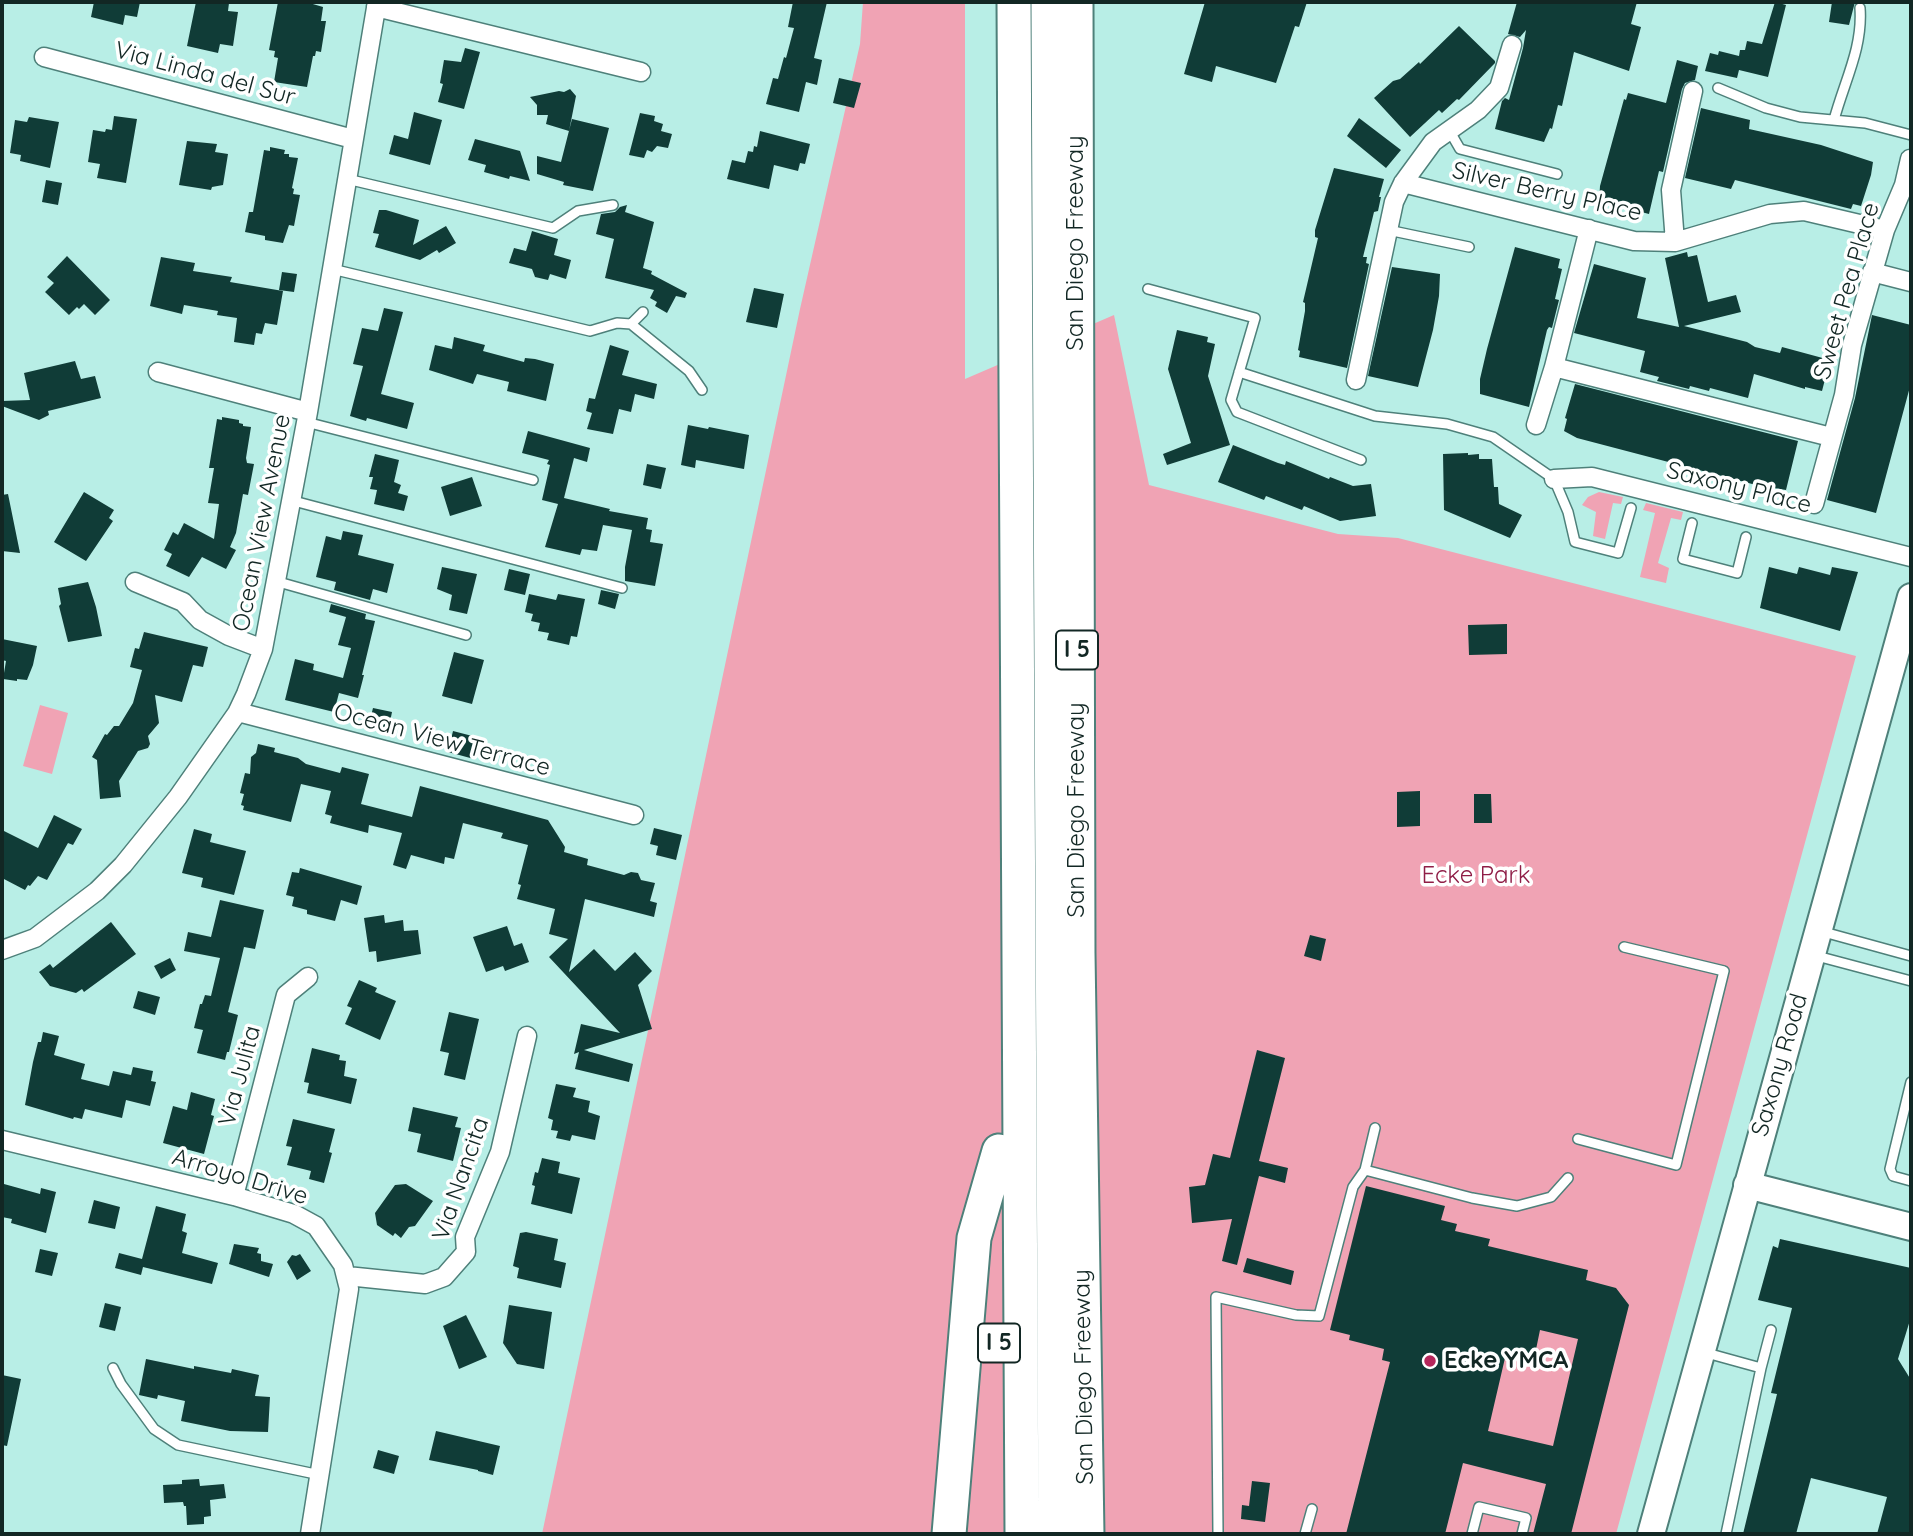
<!DOCTYPE html>
<html>
<head>
<meta charset="utf-8">
<style>
  body { margin:0 }
  #map { position:relative; width:1913px; height:1536px; overflow:hidden; background:#b8eee6; font-family:Quicksand,sans-serif }
  canvas { display:block }
  .frame { position:absolute; inset:0; border:4px solid #122724; pointer-events:none }
</style>
</head>
<body>
<div id="map">
<canvas width="1913" height="1536"></canvas>
<div class="frame"></div>
</div>
<script>
const ctx = document.querySelector('canvas').getContext('2d');
ctx.lineJoin = 'round';
function fillPath(path, color) {
  ctx.fillStyle = color;
  ctx.fill(path, 'evenodd');
}
function stroke(path, color, width, dash) {
  ctx.strokeStyle = color;
  ctx.lineWidth = width;
  ctx.lineCap = dash ? 'butt' : 'round';
  ctx.setLineDash(dash || []);
  ctx.stroke(path);
}
function write(font, color, halo, rows, align = 'center') {
  ctx.font = font + ' Quicksand,sans-serif';
  ctx.lineWidth = 7;
  ctx.setLineDash([]);
  ctx.textBaseline = 'middle';
  ctx.strokeStyle = halo;
  ctx.fillStyle = color;
  for (const [text, x, y, turn = 0] of rows) {
    ctx.save();
    ctx.translate(x, y);
    ctx.rotate((+turn || 0) * Math.PI / 180);
    ctx.textAlign = isNaN(turn) ? turn : align;
    if (halo) ctx.strokeText(text, 0, 0);
    ctx.fillText(text, 0, 0);
    ctx.restore();
  }
}
const green = new Path2D(`
  M863 2H965V379L1114 315 1149 485 1338 534 1398 538 1856 656 1616 1534H542L800 309 860 44Z
  M1599 492 1623 497 1621 504 1613 503 1605 539 1593 536 1596 512 1582 505 1588 497Z
  M1646 503 1683 512 1681 520 1671 518 1658 563 1669 568 1666 583 1640 577 1655 513 1643 510Z
  M40 705 68 713 52 774 23 766Z`);
const building = new Path2D(`
  M94 2H140L137 17 125 15 123 25 91 17Z
  M196 2 229 3 228 11 238 12 233 46 220 44 218 53 187 46Z
  M278 2H306L323 7 321 21H326L321 52 316 51 315 56H313L307 87 274 82 278 58 274 57 275 51 269 50Z
  M793 2H827L814 58 822 60 817 85 806 82 799 112 766 104 773 78 778 79 784 57 786 58 794 28 788 27Z
  M1205 2H1307L1299 27 1295 26 1276 83 1216 66 1212 82 1184 74Z
  M1517 2H1637L1631 24 1641 27 1629 71 1574 52 1562 106 1558 105 1552 129 1550 128 1544 142 1495 129 1502 101 1505 98 1509 100 1523 48 1526 30 1520 37 1508 34Z
  M1775 2 1786 5 1768 77 1739 70 1737 78 1705 71 1710 53 1718 55 1719 51 1739 56 1740 50H1745L1747 41 1762 44Z
  M1832 2H1855L1849 25 1829 22Z
  M1459 26 1495 61V63L1459 100 1457 99 1442 113 1439 110 1410 137 1374 98 1393 81 1400 79 1419 62 1420 64Z
  M465 48 480 52 464 109 438 102 443 84 440 83 444 60 461 62Z
  M1677 60 1698 66 1695 80 1685 83 1682 89 1663 172 1659 171 1649 214 1599 201 1600 186 1624 99 1626 100 1628 93 1666 103Z
  M839 78 861 83 854 108 833 103Z
  M570 89 576 96 569 131 546 124 548 115H537V105L530 97 559 91 564 92Z
  M1701 108 1750 120 1749 129 1821 145 1873 162 1871 175 1861 206 1853 204 1851 209 1735 180 1731 189 1685 178Z
  M414 112 442 120 430 165 389 154 394 135 408 139Z
  M640 113 655 116 654 121 663 124 661 131 672 134 668 148 657 146 652 152 647 150 644 158 629 155Z
  M114 116 137 119 126 183 97 178 100 164 88 162 93 130 105 132 106 129 112 130Z
  M29 117 59 122 50 168 20 161 21 155 10 153 15 120 27 122Z
  M1359 118 1401 150 1386 168 1347 136Z
  M572 119 609 128 593 191 563 185 564 182 537 174V156L561 162Z
  M760 131 810 144 805 164 800 163 798 171 774 165 769 189 727 179 732 160 745 163 748 151 753 152 754 146 757 147Z
  M475 139 520 151 530 181 510 176 509 179 484 172 486 165 468 160Z
  M187 141 217 144 215 152 228 154 223 185 212 187 211 190 179 185Z
  M270 147 285 150 284 154H289V157L298 158 292 188 294 189 293 194 300 195 294 226 289 225 283 243 265 240V236L245 232 249 212H253L264 150 270 151Z
  M1334 168 1384 179 1379 197H1381L1378 211 1374 212 1363 257H1367L1366 263 1369 264 1347 368 1299 357 1300 351 1298 350 1305 311V303L1303 302 1318 238 1315 237V230Z
  M46 180 62 183 58 205 42 202Z
  M627 205 625 212 654 222 643 268 652 271 651 274 687 293 685 298 676 296 667 313 655 306 657 302 650 298 654 290 605 278 614 239 596 234 601 214 615 212 620 207Z
  M379 210H386L419 220 413 245 446 226 456 243 439 253 437 250 420 260 375 247 379 234 373 233Z
  M532 231 558 239 554 255 571 260 566 279 550 274 548 280 535 277 532 269 509 263 514 248 526 251Z
  M1515 247 1560 259 1558 268 1562 269 1555 299 1559 300 1552 328 1549 327 1547 330 1529 407 1480 394V379L1487 349Z
  M1687 252 1688 257 1697 255 1708 302 1736 295 1741 312 1684 326 1747 342 1755 347 1780 353 1782 347 1830 360 1822 391 1805 387V389L1754 374 1748 398 1710 388 1709 391 1690 386 1689 389 1657 381 1659 377 1640 372 1645 351 1574 333 1594 264 1646 278 1637 318 1679 327 1665 258Z
  M67 256 110 300 95 315 84 304 79 309 77 307 69 315 45 292 54 283 47 277Z
  M161 257 195 263 193 271 232 277 230 282 283 291 277 325 265 323 262 334 256 333 254 345 234 342 237 318 217 315 218 311 184 305 182 314 150 306Z
  M1392 267 1440 274 1439 296 1433 330 1418 387 1368 376Z
  M282 272 297 274 294 292 279 290Z
  M754 288 784 294 777 328 746 322Z
  M384 308 403 312 381 394 414 403 407 429 367 418 366 421 350 416 363 366 353 364 362 328 378 331Z
  M1872 315 1911 325V383L1876 513 1827 500 1855 398Z
  M1177 330 1208 337 1207 342 1215 344 1208 376 1230 445 1167 465 1163 454 1191 443 1168 369Z
  M454 337 485 345 483 351 524 362 525 358 535 359 554 364 546 401 507 391 509 382 477 374 473 384 429 370 435 345 452 349Z
  M610 345 629 351 622 375 657 384 654 399 635 394 631 412 619 409 613 434 587 429 592 413 586 411 589 398 595 399Z
  M75 361 81 379 95 376 101 398 48 411 49 415 39 420 2 406V401L30 400 24 373Z
  M1575 384 1798 441 1786 490 1756 485 1577 438 1564 431 1567 419 1565 418Z
  M222 417 239 420V423L243 424V426L251 427 246 458 247 463 254 464 248 495 243 494 236 533 230 547 236 550 226 569 202 557 189 577 166 566 172 554 164 550 173 532 178 535 184 523 214 539 219 504 208 503 214 468H209L217 419 222 420Z
  M688 425 708 429 709 427 749 435 744 469 696 460 695 468 681 465Z
  M528 431 590 448 587 462 574 458 564 498 610 509 609 511 648 518 646 529 652 530 650 542 663 544 655 586 625 581V567L632 530 603 525 597 551 582 549 580 555 545 547 558 504 542 500 550 465 547 464 549 460 522 453Z
  M1233 445 1278 463 1285 465 1286 461 1329 479 1330 477 1353 486 1371 484 1376 516 1340 521 1304 506 1302 510 1266 496 1264 500 1218 482Z
  M1468 453V455L1479 454V459H1492L1494 487H1498L1499 504 1522 515 1510 538 1444 510 1443 454Z
  M375 454 399 460 394 482 401 485 398 493 408 496 404 511 374 504 377 490 370 489 373 477H369Z
  M647 464 666 468 661 489 643 485Z
  M472 477 482 506 450 516 441 487Z
  M84 492 114 510 109 518 113 521 86 561 54 542Z
  M8 494 20 553 2 551V495Z
  M343 531 363 535 358 555 394 564 387 593 373 589 370 600 334 590 336 582 316 577 326 536 341 540Z
  M442 567 477 574 467 614 449 610 452 595 437 589Z
  M1769 567 1797 574 1799 567 1830 575 1832 567 1858 572 1840 631 1760 608Z
  M509 569 530 574 525 595 504 590Z
  M88 582 96 607 102 636 68 642 59 606 61 604 58 588Z
  M601 590 619 594 615 609 598 604Z
  M529 594 556 600 558 594 585 599 577 637 571 636 569 645 547 640 549 633 538 631 540 623 531 621 533 614 525 612Z
  M331 604 366 614 365 619 375 621 362 675H364L358 698 339 693 334 712 285 700 295 659 314 664 313 670 343 678 351 648 338 645 346 617 329 612Z
  M1507 624V654L1469 655 1468 625Z
  M144 632 208 647 203 667 193 665 182 702 155 695 159 723 148 736 150 744 148 748 138 751 119 781 121 797 100 799 97 760 92 757 105 734 107 735 114 726H119L133 703 142 670 130 667 135 648 139 649Z
  M2 639 37 646 33 665 27 680 17 679V681L3 679 6 661 2 660Z
  M454 652 484 660 472 704 442 696Z
  M373 708 392 712 388 732 368 728Z
  M453 731 480 738 474 759 448 752Z
  M258 744 275 748 274 752 298 758 306 764 340 773 342 767 369 774 361 804 412 817 420 786 548 820 565 847 564 852 588 859 587 865 624 875 631 872 638 873 641 880 655 883 650 901 657 903 654 917 585 899 569 972 594 949 615 971 635 952 652 971 638 985 652 1029 584 1050 633 1064 629 1082 575 1069 579 1052 574 1054 581 1024 620 1033 549 957 568 939 549 934 555 909 517 899 521 885 518 884 528 845 501 838 503 833 463 823 454 859 445 857 444 864 411 855 406 869 393 865 402 833 369 825 368 833 330 823 332 816 325 814 331 791 301 784 291 822 243 810 244 806 241 805 244 794 240 793 245 773 250 774 251 757 256 753Z
  M1420 791V826L1397 827V792Z
  M1474 794H1491L1492 823H1474Z
  M54 815 82 829 73 845 68 843 47 880 38 876 30 886 28 885 25 890 2 878V830L38 848Z
  M654 828 682 835 676 860 656 855 658 846 650 844Z
  M194 829 212 834 210 842 246 851 234 895 201 887 203 878 182 873Z
  M300 868 362 886 357 905 341 900 335 921 307 914V910L292 906 294 897 286 895 292 872 299 873Z
  M220 900 264 910 255 949 244 947 239 968 228 1012 238 1015 229 1052H227L225 1060 197 1053 203 1030 194 1028 200 1004H202L205 995 211 996 220 958 184 951 188 932 211 937Z
  M384 915 385 923 403 920 404 931 418 930 421 954 377 962 376 951 369 952 364 918Z
  M111 922 136 954 84 992 82 989 76 993 50 986 39 972 50 964 53 968Z
  M507 926 514 946 522 943 529 962 505 971 503 966 486 972 473 937Z
  M1310 935 1326 939 1321 961 1304 956Z
  M170 958 176 970 161 979 154 966Z
  M359 980 377 988 375 992 396 1001 380 1040 345 1024 352 1008 347 1006Z
  M138 991 160 997 155 1015 133 1008Z
  M449 1012 479 1019 465 1080 444 1075 449 1053 440 1051Z
  M43 1032 59 1036 54 1055 85 1064 81 1079 109 1086 113 1071 131 1075 133 1067 153 1071 151 1081 156 1082 150 1106 126 1100 122 1118 85 1109 82 1119 74 1117 73 1119 25 1105 33 1062 38 1042H41Z
  M312 1048 340 1055 339 1060 346 1061 344 1076 357 1079 351 1104 307 1093 309 1083 304 1082Z
  M1257 1050 1285 1058 1259 1161 1288 1168 1285 1183 1259 1176 1237 1265 1222 1261 1232 1219 1192 1223 1189 1187 1205 1185 1213 1154 1230 1158Z
  M556 1084 576 1088 573 1097 590 1101 588 1112 600 1116 595 1140 572 1135 570 1141 556 1138 558 1131 551 1130 553 1120 548 1118Z
  M191 1092 215 1099 211 1115 214 1116 204 1154 163 1143 173 1106 187 1110Z
  M413 1107 458 1117 455 1127 461 1128 453 1161 417 1152 421 1134 408 1131Z
  M293 1119 335 1129 329 1152 332 1153 324 1183 309 1179 311 1171 287 1165 292 1147 286 1146Z
  M542 1158 560 1162 558 1173 580 1178 572 1214 531 1204 535 1186 532 1185 535 1172 538 1173Z
  M4 1184 40 1194 41 1188 56 1192 46 1233 11 1223 12 1219 2 1217Z
  M406 1184 433 1201 415 1226 409 1227 401 1238 395 1233 393 1236 377 1225 375 1213 395 1185Z
  M1366 1186 1445 1206 1441 1220 1457 1224 1455 1231 1490 1239 1488 1246 1588 1270 1586 1280 1616 1288 1629 1305 1571 1534H1533L1546 1484 1463 1463 1445 1534H1346L1390 1362 1382 1360 1384 1349 1349 1340 1350 1335 1330 1330ZM1540 1330 1578 1339 1553 1446 1488 1431 1505 1358 1533 1364Z
  M94 1200 120 1207 115 1229 88 1223Z
  M156 1206 186 1214 182 1231 187 1233 182 1253 218 1263 212 1284 143 1267 141 1275 115 1268 119 1253 142 1259Z
  M526 1232 558 1239 554 1260 566 1263 561 1288 517 1278 519 1268 513 1266 520 1233Z
  M1780 1239 1911 1268V1317L1898 1359 1911 1380V1534H1877L1887 1497 1811 1478 1796 1534H1743L1777 1394 1771 1393 1792 1308 1758 1300 1773 1246 1778 1248Z
  M234 1244 259 1248 257 1253 261 1254V1261L273 1264 269 1277 229 1264Z
  M40 1249 58 1253 52 1276 35 1272Z
  M300 1254 311 1271 297 1280 287 1262 292 1255 296 1256Z
  M1247 1258 1294 1271 1291 1285 1243 1272Z
  M105 1303 121 1307 115 1331 99 1327Z
  M509 1305 552 1312 544 1369 517 1364 503 1343Z
  M466 1315 487 1357 459 1369 443 1326Z
  M146 1359 194 1369V1366L231 1373 232 1369 259 1375 255 1396 270 1397 268 1432 230 1431 181 1421 185 1401 158 1395 157 1399 139 1395Z
  M2 1375 21 1379 7 1446 2 1445Z
  M436 1431 500 1446 493 1475 478 1471V1470L429 1460Z
  M378 1450 399 1456 394 1474 373 1468Z
  M199 1479 200 1486 224 1484 226 1498 210 1500 211 1516 204 1517V1524L187 1525 186 1506H184L183 1502 164 1503 163 1485 182 1484V1480Z
  M1252 1481 1270 1483 1265 1522 1241 1519 1242 1505 1249 1506Z`);
const lane = new Path2D(`
  M1718 88 1766 108 1800 117 1865 123 1911 135
  M1834 120C1844 82 1863 48 1860 8
  M1449 130 1460 149 1557 174
  M347 179 553 228 578 211 613 205
  M1388 230 1469 247
  M332 269 590 331 617 323 631 324 689 371 702 390
  M1148 289 1255 318 1231 400 1237 412 1361 460
  M631 324 643 312
  M1239 372 1375 416 1447 424 1493 437 1554 479 1568 512 1575 542 1618 553 1631 508
  M306 422 533 480
  M290 500 622 588
  M1692 523 1683 559 1737 573 1746 537
  M275 581 466 635
  M1820 931 1911 956
  M1813 955 1911 981
  M1911 1082 1890 1169 1893 1176 1911 1181
  M1375 1128 1365 1170 1472 1198 1517 1206 1551 1197 1568 1178
  M1578 1139 1676 1165 1724 971 1624 947
  M1703 1352 1761 1368 1771 1330
  M113 1368 121 1384 154 1429 178 1445 320 1475
  M1218 1534 1216 1297 1296 1315 1319 1316 1353 1187 1365 1170
  M1305 1534 1312 1509
  M1472 1534 1479 1507 1526 1518 1522 1534
  M1726 1534 1761 1368`);
const street = new Path2D(`
  M376 7 641 72
  M44 57 353 139
  M1403 183 1634 241 1675 242 1770 214 1804 211 1885 230
  M1675 242 1671 190 1693 91
  M1872 272 1911 282
  M1554 367 1831 437
  M158 372 308 412
  M1356 380 1394 202 1403 183 1433 142 1478 110 1499 88 1512 45
  M1536 425 1554 367 1589 229
  M1554 479 1592 477 1911 557
  M1814 504 1844 395 1852 345 1885 230 1904 185 1910 159
  M135 582 183 602 200 620 229 636 263 649
  M238 712 634 815
  M2 950 35 938 97 891 123 865 178 797 237 713 246 694 263 649 308 412 377 2
  M2 1140 234 1196 294 1214 316 1226 343 1265 349 1289 310 1534
  M234 1196 286 995 308 977
  M347 1276 425 1284 444 1277 466 1252 465 1237 500 1152 527 1036`);
const secondary = new Path2D(`
  M1747 1185 1911 1227
  M1651 1534 1911 597`);
const highway = new Path2D(`
  M1014 2 1022 1534
  M1048 2 1055 1534
  M1076 2 1078 953 1087 1534
  M949 1534 974 1238 999 1151`);
const markers = [
  [1430,1361,7,"#b5265a"]
];
const shields = [
  [1077,650,42],
  [999,1343,42]
];
const shieldNames = [
  ["I 5",1077,650],
  ["I 5",999,1343]
];
const streetNames = [
  ["Via Linda del Sur",205,74,15],
  ["Silver Berry Place",1547,192,13],
  ["San Diego Freeway",1076,243,-90],
  ["Sweet Pea Place",1847,291,-74],
  ["Saxony Place",1739,488,14],
  ["Ocean View Avenue",262,523,-79],
  ["Ocean View Terrace",442,740,15],
  ["San Diego Freeway",1077,810,-90],
  ["Saxony Road",1780,1065,-74],
  ["Via Julita",240,1076,-75],
  ["Arroyo Drive",240,1177,17],
  ["Via Nancita",461,1179,-71],
  ["San Diego Freeway",1084,1377,-91]
];
const parkNames = [
  ["Ecke Park",1476,876]
];
const poiNames = [
  ["Ecke YMCA",1444,1361]
];
fillPath(green, '#f0a3b4');
fillPath(building, '#103c37');
stroke(lane, '#4e807a', 12);
stroke(street, '#4e807a', 21);
stroke(secondary, '#4e807a', 30);
stroke(highway, '#4e807a', 37);
stroke(lane, '#fff', 9);
stroke(street, '#fff', 18);
stroke(secondary, '#fff', 26);
stroke(highway, '#fff', 33);
for (const [x, y, r, color] of markers) {
  const dot = new Path2D();
  dot.arc(x, y, r, 0, 2 * Math.PI);
  ctx.fillStyle = color;
  ctx.fill(dot);
  stroke(dot, '#fff', 2.5);
}
for (const [x, y, w] of shields) {
  const box = new Path2D();
  box.roundRect(x - w / 2, y - 19.5, w, 39, 5);
  ctx.fillStyle = '#fff';
  ctx.fill(box);
  stroke(box, '#122724', 2);
}
write('bold 23px', '#122724', null, shieldNames);
write('24px', '#122724', '#fff', streetNames);
write('24px', '#8f1d46', '#fff', parkNames);
write('bold 24px', '#122724', '#fff', poiNames, 'left');
</script>
</body>
</html>
